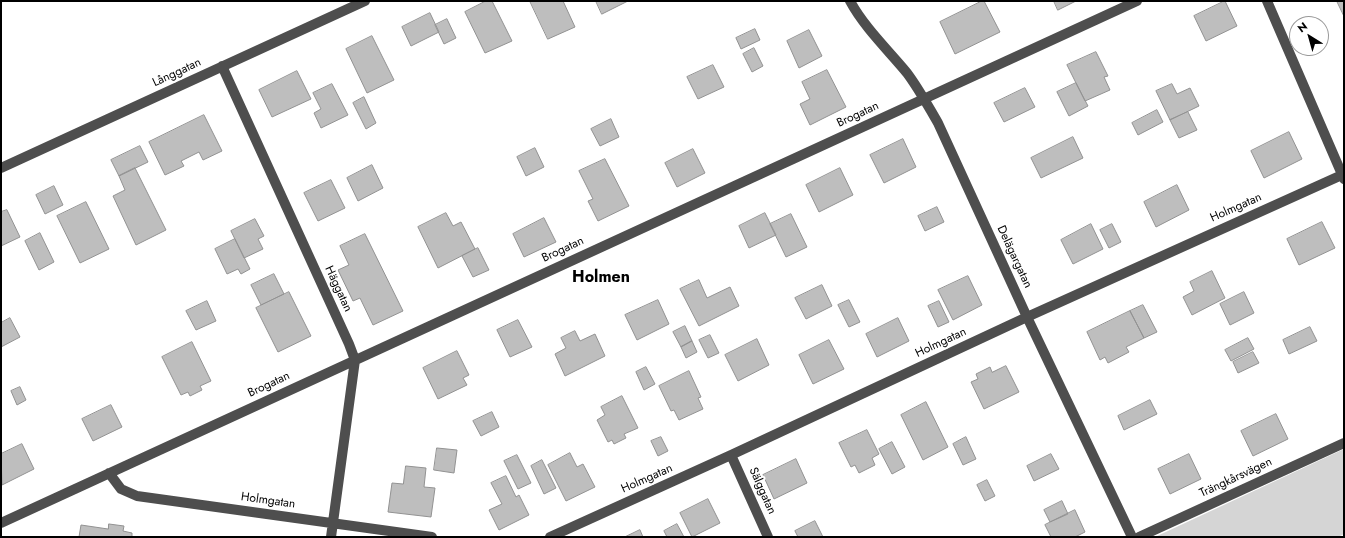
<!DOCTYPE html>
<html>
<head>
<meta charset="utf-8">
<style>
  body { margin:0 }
  #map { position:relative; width:1345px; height:538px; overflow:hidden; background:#fff; font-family:Jost,sans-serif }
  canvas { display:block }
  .frame { position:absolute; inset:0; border:2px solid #000; pointer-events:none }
  .north { position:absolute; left:1289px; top:16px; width:40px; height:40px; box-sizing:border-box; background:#fff; border:1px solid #999; border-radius:50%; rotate:323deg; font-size:11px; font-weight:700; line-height:16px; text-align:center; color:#000 }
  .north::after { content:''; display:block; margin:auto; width:14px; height:18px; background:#000; clip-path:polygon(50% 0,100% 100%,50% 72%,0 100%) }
</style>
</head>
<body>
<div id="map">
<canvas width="1345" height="538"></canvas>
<div class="frame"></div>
<div class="north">N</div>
</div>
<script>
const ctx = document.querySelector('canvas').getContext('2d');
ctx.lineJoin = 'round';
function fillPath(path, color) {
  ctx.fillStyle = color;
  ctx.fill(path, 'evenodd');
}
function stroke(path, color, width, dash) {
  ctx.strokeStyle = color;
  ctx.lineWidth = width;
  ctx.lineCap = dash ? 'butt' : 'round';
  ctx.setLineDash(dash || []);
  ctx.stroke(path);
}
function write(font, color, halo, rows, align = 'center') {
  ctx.font = font + ' Jost,sans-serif';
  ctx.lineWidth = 4;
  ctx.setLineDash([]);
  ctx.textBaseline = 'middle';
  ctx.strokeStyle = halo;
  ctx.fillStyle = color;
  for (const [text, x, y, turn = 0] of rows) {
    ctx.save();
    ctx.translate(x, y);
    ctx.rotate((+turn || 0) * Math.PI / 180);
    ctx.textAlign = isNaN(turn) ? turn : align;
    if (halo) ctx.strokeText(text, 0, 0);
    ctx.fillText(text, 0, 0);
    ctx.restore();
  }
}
const green = new Path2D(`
  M1344 449V534L1338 537H1155Z`);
const building = new Path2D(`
  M486 1H492L512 41 485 53 465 12Z
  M530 1H563L575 27 548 39Z
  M596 1H628L602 14Z
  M982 1H984L1000 32 955 54 940 22Z
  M1054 1H1076L1058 10Z
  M1225 1 1237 26 1206 41 1194 16Z
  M1337 1H1344V16Z
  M430 13 439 32 411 46 402 27Z
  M447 19 456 38 444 44 435 25Z
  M755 29 760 40 741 49 736 38Z
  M809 30 822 56 799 68 787 41Z
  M372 36 394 80 367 93 346 49Z
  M754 48 763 66 752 72 743 54Z
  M1096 52 1108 76 1104 77 1110 90 1085 101 1067 65Z
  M713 65 724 87 698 99 687 77Z
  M827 70 846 107 810 125 800 104 810 99 802 82Z
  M297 71 311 99 272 117 259 90Z
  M1076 83 1088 106 1069 116 1057 92Z
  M332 84 348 115 321 128 314 113 321 109 313 93Z
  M1172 84 1177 94 1190 88 1199 106 1170 120 1156 91Z
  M1025 88 1035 107 1004 122 994 103Z
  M364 97 376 123 366 129 353 103Z
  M1157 110 1163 122 1138 135 1132 123Z
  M1188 112 1197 130 1179 138 1170 120Z
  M204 115 222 151 203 160 199 152 181 161 184 166 165 175 149 142Z
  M611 119 619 137 600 146 591 129Z
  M1289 132 1302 159 1264 178 1251 151Z
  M1073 137 1083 158 1041 178 1031 158Z
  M903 139 916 167 884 183 870 155Z
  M140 146 148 162 119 176 111 160Z
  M535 148 544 167 526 176 517 157Z
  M693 149 705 173 677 187 665 163Z
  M605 159 629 206 598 221 588 201 593 199 579 171Z
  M372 165 383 188 358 201 347 178Z
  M135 168 166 230 136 245 113 196 125 190 119 176Z
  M840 168 853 195 819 212 806 185Z
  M331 180 345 208 318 221 304 193Z
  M1177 185 1189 210 1156 227 1144 202Z
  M54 186 63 205 45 214 36 195Z
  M86 202 109 249 80 263 57 216Z
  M937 207 944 222 925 231 918 216Z
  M7 210 20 237 1 246V212Z
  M446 213 453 226 461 222 475 249 438 268 418 227Z
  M765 213 776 235 749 248 739 226Z
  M791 214 807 247 786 257 770 224Z
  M544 218 556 242 524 257 513 234Z
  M255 219 264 236 258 239 263 249 244 258 231 231Z
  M1322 222 1335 248 1299 265 1287 239Z
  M1091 224 1103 249 1073 264 1061 240Z
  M1112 224 1121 242 1109 248 1100 230Z
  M40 233 54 262 39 270 25 241Z
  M365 234 403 311 373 325 360 298 353 301 338 270 349 265 340 246Z
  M235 239 250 269 241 274 238 269 227 274 215 249Z
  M478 248 489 270 473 277 462 256Z
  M1212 271 1225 298 1192 315 1183 297 1194 291 1190 282Z
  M274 274 284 294 261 305 251 285Z
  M968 276 982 305 953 320 938 290Z
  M699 280 707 298 730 287 739 306 699 326 680 289Z
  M822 285 832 306 806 319 795 298Z
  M289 292 311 336 278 352 256 308Z
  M1244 292 1254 313 1230 325 1220 304Z
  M658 300 669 324 637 340 625 315Z
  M849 300 860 322 849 327 838 305Z
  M207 301 216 321 196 330 186 311Z
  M939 301 949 322 938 327 928 306Z
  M1143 305 1157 332 1144 338 1130 311Z
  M1130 311 1144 338 1126 347 1129 352 1108 363 1105 357 1100 360 1087 332Z
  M10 318 20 337 1 347V323Z
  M898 318 909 341 877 357 866 334Z
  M518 320 532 347 510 357 497 330Z
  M685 326 692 341 681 347 673 332Z
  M1310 327 1317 341 1289 354 1283 340Z
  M575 331 580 341 595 334 605 356 565 376 555 354 566 348 561 338Z
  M710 335 719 353 708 358 699 340Z
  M1248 338 1254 349 1231 361 1225 350Z
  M757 339 769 365 738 381 725 355Z
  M829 340 844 369 813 384 799 355Z
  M692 341 697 352 686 358 681 347Z
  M192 342 211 381 200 386 202 390 190 396 188 392 181 395 162 357Z
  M457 351 469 375 463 378 467 385 438 399 423 368Z
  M1253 352 1259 363 1238 373 1233 362Z
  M1006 366 1019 392 984 409 971 382 978 379 976 374 990 367 992 372Z
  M646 367 655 384 644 390 636 372Z
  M689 371 701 397 698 398 703 409 679 420 674 410 671 411 659 386Z
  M20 387 26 400 17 405 11 391Z
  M622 396 638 428 624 434 626 438 614 444 612 440 608 442 597 420 605 415 601 407Z
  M1150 400 1157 414 1124 430 1118 416Z
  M926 402 948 447 923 460 901 415Z
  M111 405 122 427 93 441 82 419Z
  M492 412 499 427 481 436 473 421Z
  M1276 414 1288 439 1253 456 1241 431Z
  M867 430 879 454 872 458 875 465 859 473 855 465 851 467 839 443Z
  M661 437 668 451 658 456 651 441Z
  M966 437 976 459 963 465 953 444Z
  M892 442 905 467 892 474 879 449Z
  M22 444 34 469 2 485 1 454Z
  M437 448 457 450 454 473 434 470Z
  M570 453 577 467 583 464 595 487 566 501 548 465Z
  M1051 454 1059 469 1034 481 1027 466Z
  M1189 454 1201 479 1170 494 1158 469Z
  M517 455 531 483 518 489 504 461Z
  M796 459 807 483 774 499 763 475Z
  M542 460 556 488 544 494 531 466Z
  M406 466 426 468 424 487 435 488 431 517 388 512 392 483 403 484Z
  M506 476 516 497 519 495 529 515 499 530 489 510 502 504 491 483Z
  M987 480 995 496 985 501 977 485Z
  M708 499 720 523 692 537 680 513Z
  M1062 501 1068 514 1050 522 1044 510Z
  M1075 510 1085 532 1075 537H1051L1045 525Z
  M815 521 823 537H798L795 531Z
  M109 524 124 526 123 531 132 533V537H79L81 525 108 529Z
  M677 524 684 537H667L664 531Z
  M640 530 643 537H625Z`);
const minor = new Path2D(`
  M850 1C864 27 888 50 907 73 919 89 928 106 938 123L1027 317 1132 537
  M1267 1 1344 179
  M222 66 349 344 355 360 331 537
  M1 168 365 1
  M731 455 768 537
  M109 473 121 489 137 496 432 537
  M1 523 1137 1
  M550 537 731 455 1027 317 1344 174
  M1139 537 1344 443`);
const streetNames = [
  ["Långgatan",177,73,-25],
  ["Brogatan",858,115,-25],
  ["Holmgatan",1236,208,-24],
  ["Brogatan",563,250,-25],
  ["Delägargatan",1014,257,65],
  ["Häggatan",338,289,65],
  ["Holmgatan",941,343,-25],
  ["Brogatan",269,385,-25],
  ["Trängkårsvägen",1236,478,-25],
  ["Holmgatan",647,479,-24],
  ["Sälggatan",762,491,66],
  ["Holmgatan",268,501,8]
];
const districtNames = [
  ["Holmen",601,278]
];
fillPath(green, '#d5d5d5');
fillPath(building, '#bebebe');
stroke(building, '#929292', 1);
stroke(minor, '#4e4e4e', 10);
write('12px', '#000', '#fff', streetNames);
write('bold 16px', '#000', '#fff', districtNames);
</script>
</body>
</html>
